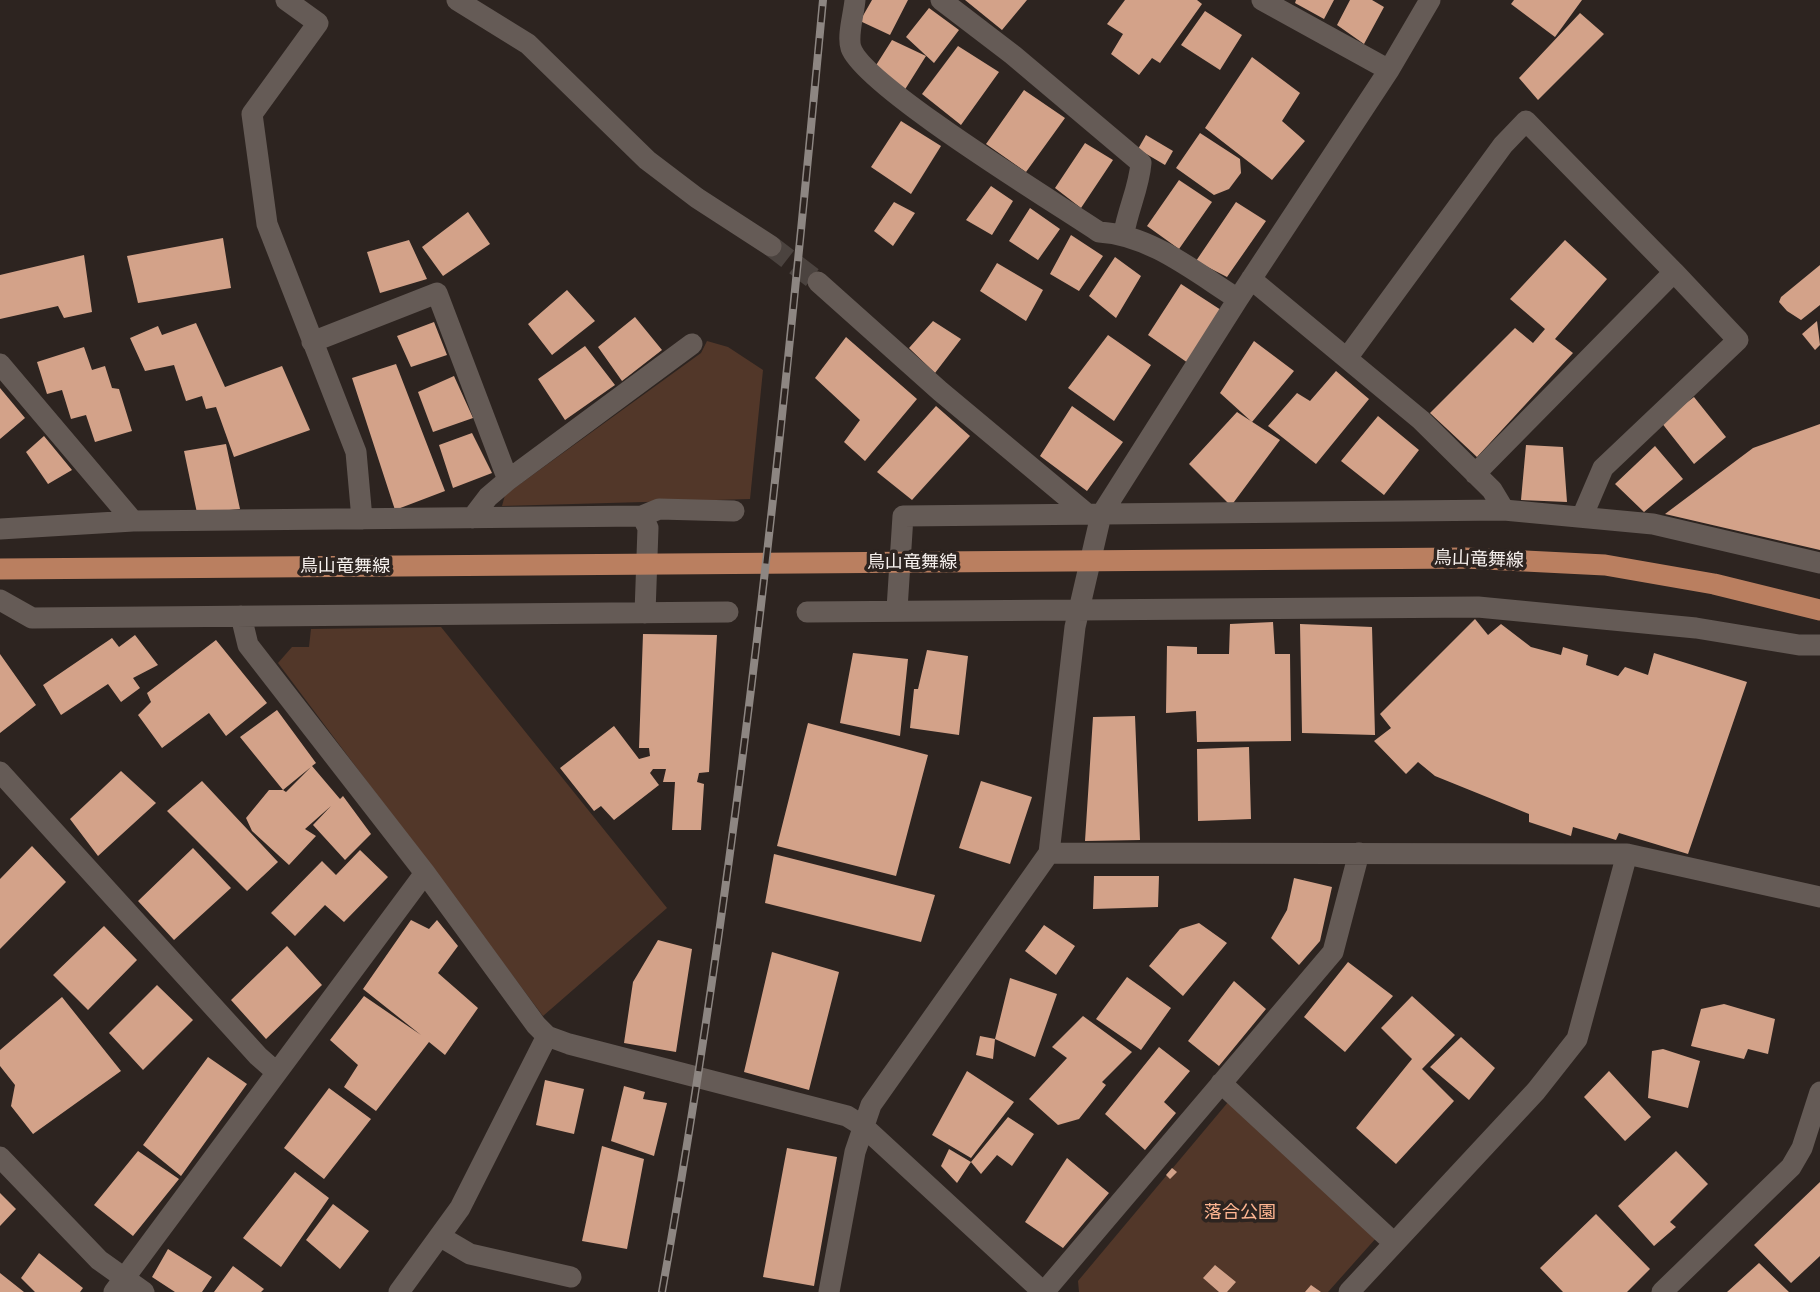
<!DOCTYPE html>
<html>
<head>
<meta charset="utf-8">
<style>
  body { margin:0 }
  canvas { display:block; background:#2d2420 }
</style>
</head>
<body>
<canvas width="1820" height="1292"></canvas>
<script>
const ctx = document.querySelector('canvas').getContext('2d');
ctx.lineJoin = 'round';
function fillPath(path, color) {
  ctx.fillStyle = color;
  ctx.fill(path, 'evenodd');
}
function stroke(path, color, width, dash) {
  ctx.strokeStyle = color;
  ctx.lineWidth = width;
  ctx.lineCap = dash ? 'butt' : 'round';
  ctx.setLineDash(dash || []);
  ctx.stroke(path);
}
function write(font, color, halo, rows, align = 'center') {
  ctx.font = font + ' "DM Sans","Noto Sans JP",sans-serif';
  ctx.lineWidth = 7;
  ctx.setLineDash([]);
  ctx.textBaseline = 'middle';
  ctx.strokeStyle = halo;
  ctx.fillStyle = color;
  for (const [text, x, y, turn = 0] of rows) {
    ctx.save();
    ctx.translate(x, y);
    ctx.rotate((+turn || 0) * Math.PI / 180);
    ctx.textAlign = isNaN(turn) ? turn : align;
    if (halo) ctx.strokeText(text, 0, 0);
    ctx.fillText(text, 0, 0);
    ctx.restore();
  }
}
const green = new Path2D(`
  M707 341 728 347 763 370 750 499 502 506 505 495 701 353Z
  M441 627 667 908 543 1016 278 663 292 647H309L311 629Z
  M1229 1101 1377 1237 1328 1292H1079L1078 1281Z`);
const building = new Path2D(`
  M872 0H908L890 35 860 21Z
  M965 0H1027L1002 30Z
  M1125 0H1197L1202 4 1160 63 1152 58 1139 75 1111 54 1123 34 1107 24Z
  M1296 0H1334L1324 19 1295 3Z
  M1350 0H1372L1384 7 1364 44 1337 25Z
  M1514 0H1582L1555 37 1511 4Z
  M929 8 959 30 934 63 906 37Z
  M1205 11 1242 35 1220 70 1181 45Z
  M1580 13 1604 34 1538 100 1519 78Z
  M892 40 926 56 904 91 873 70Z
  M958 46 999 72 961 125 922 94Z
  M1252 57 1300 93 1282 121 1305 141 1272 180 1205 128Z
  M1024 90 1065 118 1026 172 986 144Z
  M901 121 941 146 911 194 871 167Z
  M1200 133 1240 159 1241 173 1229 189 1214 195 1176 168Z
  M1146 135 1173 151 1165 165 1138 149Z
  M1085 143 1113 160 1081 208 1055 188Z
  M1179 180 1212 202 1179 249 1147 226Z
  M991 186 1013 201 992 235 966 220Z
  M894 202 915 213 893 246 874 231Z
  M1236 202 1266 221 1227 277 1196 261Z
  M1030 208 1060 229 1038 260 1009 241Z
  M468 212 490 244 443 276 422 247Z
  M1071 235 1103 256 1079 291 1050 274Z
  M223 238 231 288 138 303 127 256Z
  M409 240 427 279 380 293 367 252Z
  M1565 240 1607 279 1555 339 1573 353 1477 457 1430 413 1515 328 1533 343 1545 329 1510 299Z
  M84 255 92 312 64 318 58 306 0 319V275Z
  M1115 257 1141 276 1116 318 1089 296Z
  M997 263 1043 290 1026 321 980 291Z
  M1820 265V305L1801 320 1787 311 1779 302 1781 297Z
  M1181 284 1221 310 1188 363 1148 335Z
  M567 290 595 321 552 355 528 324Z
  M635 317 662 350 622 381 598 347Z
  M933 321 961 339 935 373 909 348Z
  M1817 321 1820 345 1815 350 1802 334Z
  M434 322 447 355 411 367 397 336Z
  M196 323 225 387 282 366 310 430 234 457 216 407 206 409 202 396 186 401 174 365 145 371 130 338 158 326 162 335Z
  M1108 335 1151 365 1114 421 1068 388Z
  M846 337 917 399 865 461 844 442 860 420 815 378Z
  M1254 341 1294 371 1252 422 1220 393Z
  M585 346 615 385 565 420 538 379Z
  M84 347 92 370 105 366 112 388 119 389 132 431 95 442 86 415 71 419 62 390 47 394 37 362Z
  M396 364 445 491 395 510 352 378Z
  M1336 371 1369 399 1316 464 1268 426 1297 393 1310 401Z
  M454 376 473 418 433 432 418 392Z
  M0 388 25 418 0 439Z
  M1694 397 1726 437 1694 464 1661 422Z
  M936 406 970 436 912 500 877 472Z
  M1072 406 1123 442 1087 491 1040 456Z
  M1237 412 1280 440 1231 506 1189 464Z
  M1378 416 1419 450 1384 495 1341 461Z
  M1820 424V550L1665 514 1753 448Z
  M472 433 492 473 453 488 439 445Z
  M44 436 72 470 48 484 26 452Z
  M226 444 240 509 197 513 184 451Z
  M1526 445 1563 447 1567 502 1521 500Z
  M1655 446 1683 479 1644 512 1615 484Z
  M1475 619 1488 635 1501 624 1531 647 1561 655 1563 647 1588 655 1586 665 1618 676 1625 667 1648 675 1654 653 1747 682 1688 854 1619 833 1616 840 1573 827 1571 836 1529 822V814L1435 776 1418 762 1406 774 1374 741 1391 728 1380 714Z
  M1273 622 1275 654H1290L1291 741 1197 742 1196 711 1166 713 1167 646 1197 647V654H1229L1230 624Z
  M1300 624 1372 627 1375 735 1302 733Z
  M643 634 717 635 709 772 699 773 697 782 704 784 701 830H672L675 782H663L666 769H653L650 773 659 785 614 820 601 806 594 811 560 768 614 726 639 759 650 756 649 748H639Z
  M135 635 158 665 133 678 140 688 121 702 108 684 61 715 43 685 112 638 119 647Z
  M216 640 267 703 226 736 209 713 162 748 138 715 151 702 147 693Z
  M927 650 968 656 959 735 910 728 914 689H918Z
  M853 653 908 659 900 736 840 723Z
  M0 654 36 705 0 733Z
  M277 710 316 763 312 766 340 799 343 796 371 834 345 860 313 825 331 806 305 829 316 836 289 865 252 831 246 818 269 790H283L240 737ZM311 767 286 792 283 790Z
  M1135 716 1140 840 1085 841 1093 717Z
  M808 723 928 755 896 876 777 846Z
  M1249 747 1251 819 1198 821 1197 749Z
  M121 771 156 803 98 856 70 819Z
  M202 781 278 862 247 891 167 811Z
  M981 781 1032 797 1010 864 959 848Z
  M32 846 66 882 0 949V879Z
  M193 848 231 888 174 940 138 901Z
  M360 850 388 877 344 922 325 905 295 936 271 913 322 861 336 875Z
  M774 854 935 895 921 942 765 903Z
  M1094 876H1159L1158 907 1093 909Z
  M1294 878 1332 887 1320 941 1299 965 1271 938 1287 910Z
  M411 920 429 929 437 920 458 946 438 973 478 1008 445 1055 429 1042 376 1111 344 1087 358 1065 330 1040 364 996 421 1035 363 989Z
  M1199 923 1227 943 1183 996 1149 966 1180 929Z
  M1044 925 1075 946 1056 975 1025 951Z
  M104 926 137 960 88 1010 53 975Z
  M658 940 692 949 676 1052 624 1043 633 982Z
  M287 946 322 985 266 1039 231 1000Z
  M772 952 839 972 809 1090 744 1072Z
  M1348 962 1393 996 1345 1052 1304 1017Z
  M1127 977 1171 1008 1141 1050 1096 1019Z
  M1010 978 1057 994 1035 1057 995 1039Z
  M1234 981 1266 1009 1219 1066 1188 1041Z
  M157 985 193 1020 143 1070 109 1033Z
  M1412 996 1455 1035 1422 1069 1454 1101 1396 1164 1356 1128 1412 1059 1381 1028Z
  M62 997 121 1071 33 1134 11 1106 15 1085 0 1066V1050Z
  M1724 1004 1775 1019 1768 1054 1748 1049 1744 1059 1691 1046 1701 1009Z
  M1083 1016 1132 1052 1102 1082 1106 1085 1079 1119 1058 1125 1029 1099 1067 1058 1052 1047Z
  M980 1036 995 1039 993 1059 976 1055Z
  M1461 1037 1495 1068 1469 1100 1430 1067Z
  M1159 1047 1190 1071 1164 1102 1176 1113 1145 1150 1105 1114Z
  M1663 1049 1700 1061 1688 1108 1648 1098 1652 1051Z
  M208 1057 247 1084 181 1176 143 1145Z
  M967 1071 1014 1102 971 1158 932 1135Z
  M1609 1071 1651 1117 1625 1141 1584 1097Z
  M545 1080 584 1089 574 1134 536 1125Z
  M624 1086 645 1092 643 1099 667 1103 654 1156 611 1141Z
  M329 1088 371 1119 324 1179 284 1148Z
  M1008 1117 1034 1134 1012 1166 997 1155 981 1174 971 1162Z
  M602 1146 644 1159 627 1249 582 1241Z
  M787 1148 837 1157 814 1286 763 1277Z
  M949 1149 971 1162 957 1183 941 1166Z
  M138 1151 179 1179 133 1236 94 1205Z
  M1676 1151 1708 1184 1670 1222 1676 1227 1654 1246 1618 1206Z
  M1067 1158 1109 1193 1063 1248 1025 1222Z
  M1172 1168 1177 1172 1170 1179 1166 1175Z
  M295 1172 329 1198 281 1267 243 1238Z
  M1820 1182V1256L1791 1283 1754 1245Z
  M0 1193 16 1209 0 1226Z
  M333 1204 369 1231 340 1269 306 1240Z
  M1596 1214 1650 1269 1627 1292H1563L1540 1268Z
  M168 1249 212 1277 202 1292H175L152 1277Z
  M39 1253 83 1288 80 1292H35L21 1278Z
  M1759 1263 1789 1292H1727Z
  M1215 1265 1236 1282 1227 1292H1219L1203 1278Z
  M233 1266 264 1289 261 1292H214Z
  M0 1273 24 1292H0Z
  M1311 1285 1321 1292H1305Z`);
const minorTunnel = new Path2D(`
  M771 246 818 282`);
const minor = new Path2D(`
  M286 0 318 23 252 114 267 224 356 452 362 519
  M457 0 528 44 647 160 697 198 771 246
  M855 0C854 13 847 36 851 48 864 86 1056 203 1099 232 1151 235 1195 272 1238 299
  M941 0 1013 55 1141 163C1139 188 1128 209 1124 233
  M1262 0 1389 70
  M1251 279 1421 420 1492 490 1504 510
  M818 282 940 391 1086 513
  M312 342 437 293 508 480
  M1347 358 1503 145 1526 121 1674 272
  M0 364 133 521
  M1475 474 1674 272 1738 340 1603 468 1582 517
  M642 516 648 528 645 613
  M472 518 488 497 508 480 692 344
  M0 529 133 521 642 516 659 509 734 511
  M0 600 32 618 728 612
  M897 609 903 516 1504 510 1653 524 1820 563
  M807 612 1478 607 1696 628 1799 645H1820
  M241 616 248 645 425 873 536 1025 547 1036 569 1044 847 1116 863 1126 1043 1292
  M0 772 258 1056 275 1071
  M1049 853 1627 854 1820 897
  M1221 1083 1394 1243
  M0 1157 99 1260 144 1292
  M441 1237 470 1254 571 1277
  M114 1292 425 873
  M399 1292 460 1208 547 1036
  M829 1292 855 1152 871 1105 1049 853 1075 627 1101 515 1238 299 1389 70 1430 0
  M1044 1292 1333 952 1359 853
  M1349 1292 1536 1091 1577 1039 1627 854
  M1662 1292 1791 1167 1802 1148 1820 1092`);
const major = new Path2D(`
  M0 569 1465 558 1605 565 1714 584 1820 610`);
const rail = new Path2D(`
  M662 1292C738 865 783 432 823 0`);
const streetNames = [
  ["鳥山竜舞線",1479,560,2],
  ["鳥山竜舞線",912,563],
  ["鳥山竜舞線",345,567]
];
const parkNames = [
  ["落合公園",1240,1213]
];
fillPath(green, '#523729');
fillPath(building, '#d3a289');
stroke(minorTunnel, '#4b433f', 21, [21, 10]);
stroke(minor, '#655b56', 21);
stroke(major, '#ba7f60', 21);
stroke(rail, '#8d8682', 8);
stroke(rail, '#2d2420', 5, [16]);
write('18px', '#f7f1ee', '#2d2420', streetNames);
write('18px', '#ffb692', '#2d2420', parkNames);
</script>
</body>
</html>
